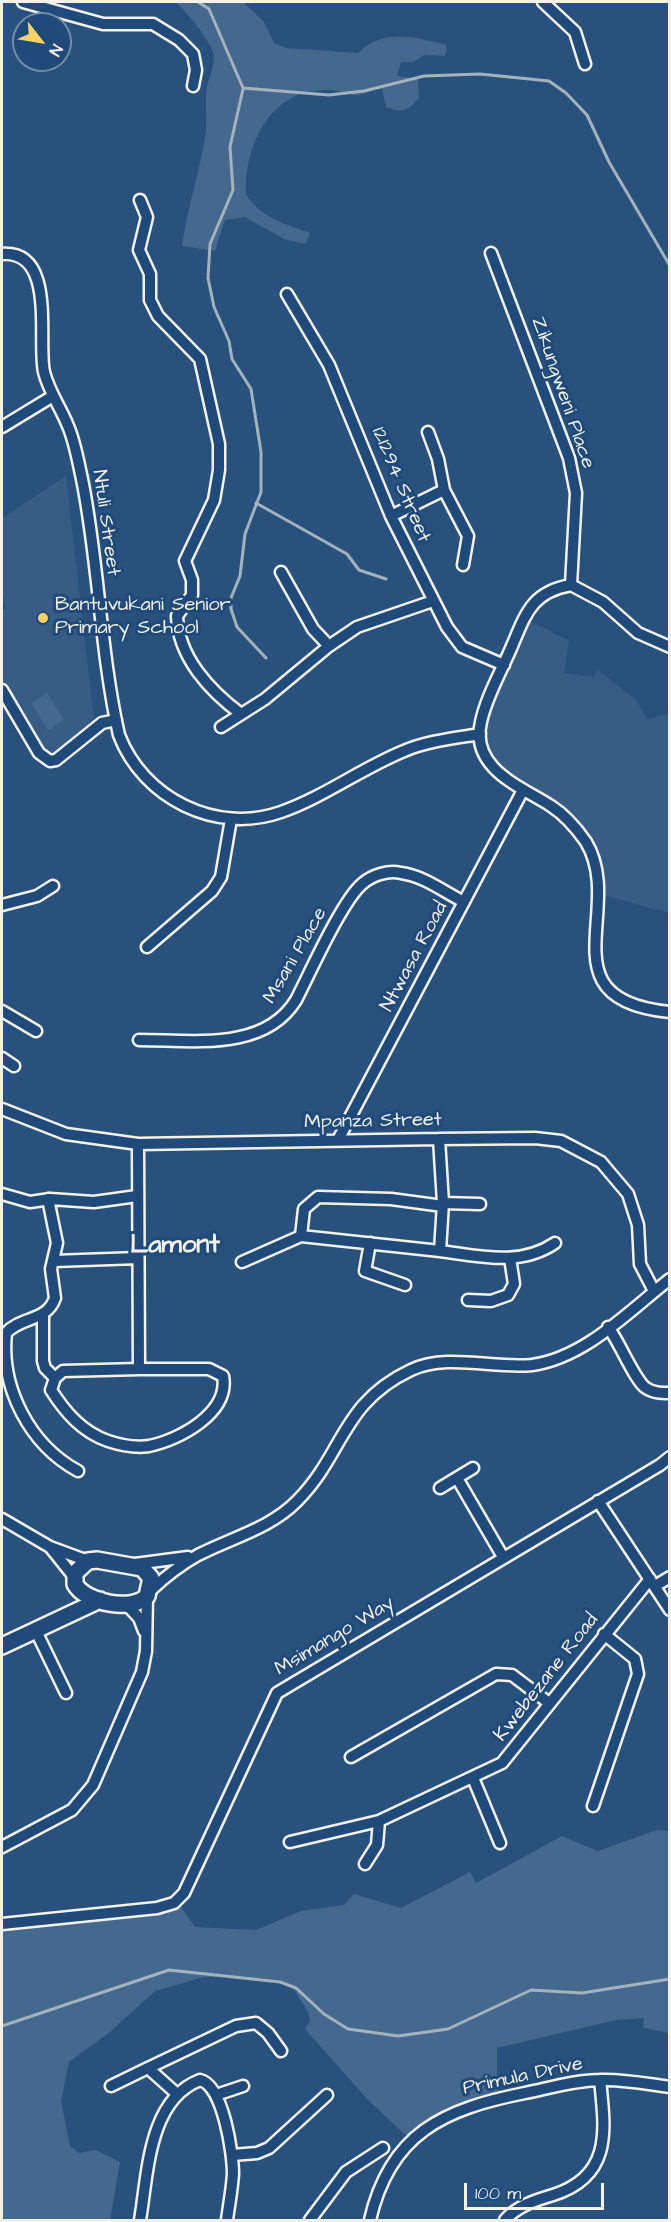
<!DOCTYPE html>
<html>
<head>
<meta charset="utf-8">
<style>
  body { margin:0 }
  #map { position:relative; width:671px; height:2222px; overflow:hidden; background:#28517e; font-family:"Architects Daughter",sans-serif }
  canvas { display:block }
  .frame { position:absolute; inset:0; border:3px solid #f4f1e8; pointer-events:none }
  .north { position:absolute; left:12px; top:12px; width:60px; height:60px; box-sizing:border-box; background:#1f4a7a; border:2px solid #748da6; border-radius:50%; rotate:121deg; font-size:16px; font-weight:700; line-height:24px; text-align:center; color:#f4f1e8 }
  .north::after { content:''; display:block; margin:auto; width:21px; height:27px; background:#ffd166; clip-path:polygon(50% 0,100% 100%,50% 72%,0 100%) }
  .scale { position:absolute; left:464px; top:2183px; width:140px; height:27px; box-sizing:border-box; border:3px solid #f4f1e8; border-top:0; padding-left:8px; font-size:18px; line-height:21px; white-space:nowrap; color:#f4f1e8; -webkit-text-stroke:4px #1f4a7a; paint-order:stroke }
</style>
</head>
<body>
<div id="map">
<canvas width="671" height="2222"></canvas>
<div class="frame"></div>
<div class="north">N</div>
<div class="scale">100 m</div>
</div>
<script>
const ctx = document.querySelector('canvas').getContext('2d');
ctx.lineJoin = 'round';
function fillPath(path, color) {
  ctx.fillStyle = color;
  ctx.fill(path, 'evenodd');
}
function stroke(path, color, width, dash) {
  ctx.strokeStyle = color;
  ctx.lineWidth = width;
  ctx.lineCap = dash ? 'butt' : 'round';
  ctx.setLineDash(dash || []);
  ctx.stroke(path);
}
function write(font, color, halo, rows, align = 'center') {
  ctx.font = font + ' "Architects Daughter",sans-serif';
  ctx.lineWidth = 6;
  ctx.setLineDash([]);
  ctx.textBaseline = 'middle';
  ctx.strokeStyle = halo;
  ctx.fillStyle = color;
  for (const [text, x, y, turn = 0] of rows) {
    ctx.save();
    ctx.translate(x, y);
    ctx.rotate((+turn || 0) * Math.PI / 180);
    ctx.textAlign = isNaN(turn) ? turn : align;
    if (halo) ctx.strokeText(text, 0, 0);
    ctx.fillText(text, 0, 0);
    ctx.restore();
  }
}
const built = new Path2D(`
  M66 476 95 729 50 760 2 689V612L6 608 2 594V518Z
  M524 618 569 641 564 673 593 677 598 670 636 700 648 720 663 714 669 715V913L599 894 594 860 569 821 494 769 481 734 504 665Z`);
const green = new Path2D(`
  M175 2H243L264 22 274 43 286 48 358 53C384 28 414 37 446 45L447 49 445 56 424 55 413 62H401L397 76 418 79 419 97C410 111 400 113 386 107L382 88C375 90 367 93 360 95 350 96 338 90 328 90 271 87 244 146 246 194 258 216 286 225 308 232L310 234 305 244 284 239 245 217 225 220 215 251 182 246C187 209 199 174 205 138 208 121 204 104 207 87 209 76 216 64 213 52 210 41 185 9 175 2Z
  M47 693 64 720 48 730 31 703Z
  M657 1830 669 1831V2033L643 2028 644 2018 616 2020 497 2048V2074L501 2095 475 2102 412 2141 369 2101 305 2029 310 2021 308 2012 293 1988 280 1982 242 1977H204L155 1991 110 2032 69 2062 61 2101 70 2146 79 2153 96 2150 120 2162 110 2220H2V1925L177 1901 195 1927 256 1930 301 1911 344 1905 354 1894 401 1908 470 1872 476 1883 562 1836 598 1851Z`);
const stream = new Path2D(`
  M198 2 209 9 243 88 329 95 364 91 424 76 480 74 549 81 566 93 587 115 609 162 670 266
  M243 89 230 147 233 190 210 244 208 278 214 307 229 341 232 359 251 389 261 452V492L245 534 240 576 231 598V609L237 627 266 658
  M256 503 347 554 359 570 386 579
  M2 2026 169 1970 280 1982 296 1988 324 2014 348 2029 398 2036 448 2029 531 1990 582 1993 670 1979`);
const street = new Path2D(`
  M23 2 103 24H153L179 40 193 54 196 70 193 86
  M543 2 575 32 585 64
  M140 200 147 217 139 250 150 274V300L158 316 200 359 219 444V470L214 500 185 561 192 580V595L177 616C178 657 210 691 241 714
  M491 253 569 458 576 493 571 585
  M2 254C57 250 37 340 44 372 49 392 61 408 68 426 75 442 78 461 82 479 99 563 100 651 119 735 143 798 216 835 281 812 324 797 362 768 404 751 427 741 456 738 480 734
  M287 294 329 365 391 516 447 627 462 647 504 665
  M2 427 53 396
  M428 432 438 459 444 490 468 536 463 565
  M391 516 444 490
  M281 572 313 629 329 646
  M571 585C532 592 526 613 512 646 502 670 486 697 481 722 470 769 522 787 551 806 565 815 577 829 586 842 626 908 543 1000 670 1012
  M571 585 603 602 638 633 670 647
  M2 690 39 753 50 761 56 760 102 723 116 720
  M221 727 265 699 329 646 357 627 433 601
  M2 905 37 896 53 886
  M147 947 212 891 221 877 231 819
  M2 1011 36 1031
  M139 1040C192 1040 264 1052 296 1000 310 973 342 901 362 884 372 875 388 870 401 873 424 876 444 892 464 902
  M2 1058 14 1066
  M2 1109 66 1134 138 1144 439 1139 535 1138 561 1141 601 1162 628 1194 638 1225 640 1264 654 1291
  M439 1139 443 1203 440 1251C480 1256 520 1267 555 1243
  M338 1140 523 790
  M138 1144 139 1369 63 1371 55 1378 51 1390C65 1412 82 1432 108 1441 120 1445 136 1448 149 1446 179 1440 230 1413 223 1376L209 1369H139
  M2 1194 30 1202 50 1199 94 1202 137 1196
  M48 1199 57 1243 51 1269 55 1298C47 1322 21 1316 6 1333 0 1388 30 1445 78 1471
  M443 1203 480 1204
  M301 1236 304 1209 318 1197 391 1199 443 1206
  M370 1243 365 1271 405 1285
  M54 1261 138 1258
  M242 1262 301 1236 440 1251
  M468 1300 491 1301 508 1295 514 1284 510 1258
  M43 1316V1361L45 1368 55 1378
  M608 1327C619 1341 635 1381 646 1388 653 1393 661 1393 670 1393
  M457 1478 503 1557
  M440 1488 473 1468
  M598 1501 670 1610
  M2 1519 50 1547 88 1561
  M50 1547 74 1577
  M135 1564 188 1557
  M655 1586 670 1577
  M151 1590C166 1576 180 1565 198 1555 231 1538 271 1528 297 1501 344 1454 341 1403 411 1370 448 1353 493 1369 532 1365 585 1358 630 1310 670 1279
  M125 1603 139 1618 144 1631
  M35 1629 66 1693
  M351 1757 496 1674 512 1675 549 1703
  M473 1778 500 1843
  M593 1806 638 1674 635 1659 604 1634
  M290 1842 379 1821 502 1763 650 1579
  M2 1847 72 1810 93 1785 142 1672 146 1651 147 1596
  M365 1864 377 1845 379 1821
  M2 1924 157 1908 174 1903 184 1893 277 1693 660 1465 670 1457
  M111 2086 148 2068
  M177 2094 148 2068 236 2026 256 2023 268 2033 281 2051
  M216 2095 243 2086
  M232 2155 257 2153 269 2148 327 2095
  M140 2220C148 2174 148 2100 200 2080 223 2085 233 2153 233 2174 232 2189 229 2205 227 2220
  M310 2220 346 2172 383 2148
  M370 2220C390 2133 444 2109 525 2093 550 2088 576 2080 601 2080 624 2079 647 2084 670 2087
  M505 2220C517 2206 536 2200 553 2195 613 2176 605 2129 600 2080`);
const secondary = new Path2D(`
  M97 1560 142 1568 151 1578 147 1596C133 1612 85 1603 75 1584V1573L88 1561Z
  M2 1646 100 1600`);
const markers = [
  [43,618,6,"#ffd166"]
];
const streetNames = [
  ["Zikungweni Place",562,393,71],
  ["121294 Street",400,485,67],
  ["Ntuli Street",105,523,82],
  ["Msani Place",296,956,-60],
  ["Ntwasa Road",415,957,-62],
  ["Mpanza Street",373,1122,-1],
  ["Msimango Way",335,1637,-31],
  ["Kwebezane Road",547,1678,-52],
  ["Primula Drive",523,2077,-12]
];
const poiNames = [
  ["Bantuvukani Senior",55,606],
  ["Primary School",55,629]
];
const districtNames = [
  ["Lamont",175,1247]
];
fillPath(built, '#375d86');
fillPath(green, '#45688e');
stroke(stream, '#a4b2be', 3);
stroke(street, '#f4f1e8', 15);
stroke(secondary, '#f4f1e8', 20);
stroke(street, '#1f4a7a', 10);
stroke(secondary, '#1f4a7a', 15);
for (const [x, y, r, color] of markers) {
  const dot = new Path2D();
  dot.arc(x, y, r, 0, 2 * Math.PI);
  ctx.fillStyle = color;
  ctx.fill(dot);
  stroke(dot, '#1f4a7a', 2);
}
write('20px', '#f4f1e8', '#1f4a7a', streetNames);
write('20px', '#f4f1e8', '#1f4a7a', poiNames, 'left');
write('bold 26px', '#f4f1e8', '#1f4a7a', districtNames);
</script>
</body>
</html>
